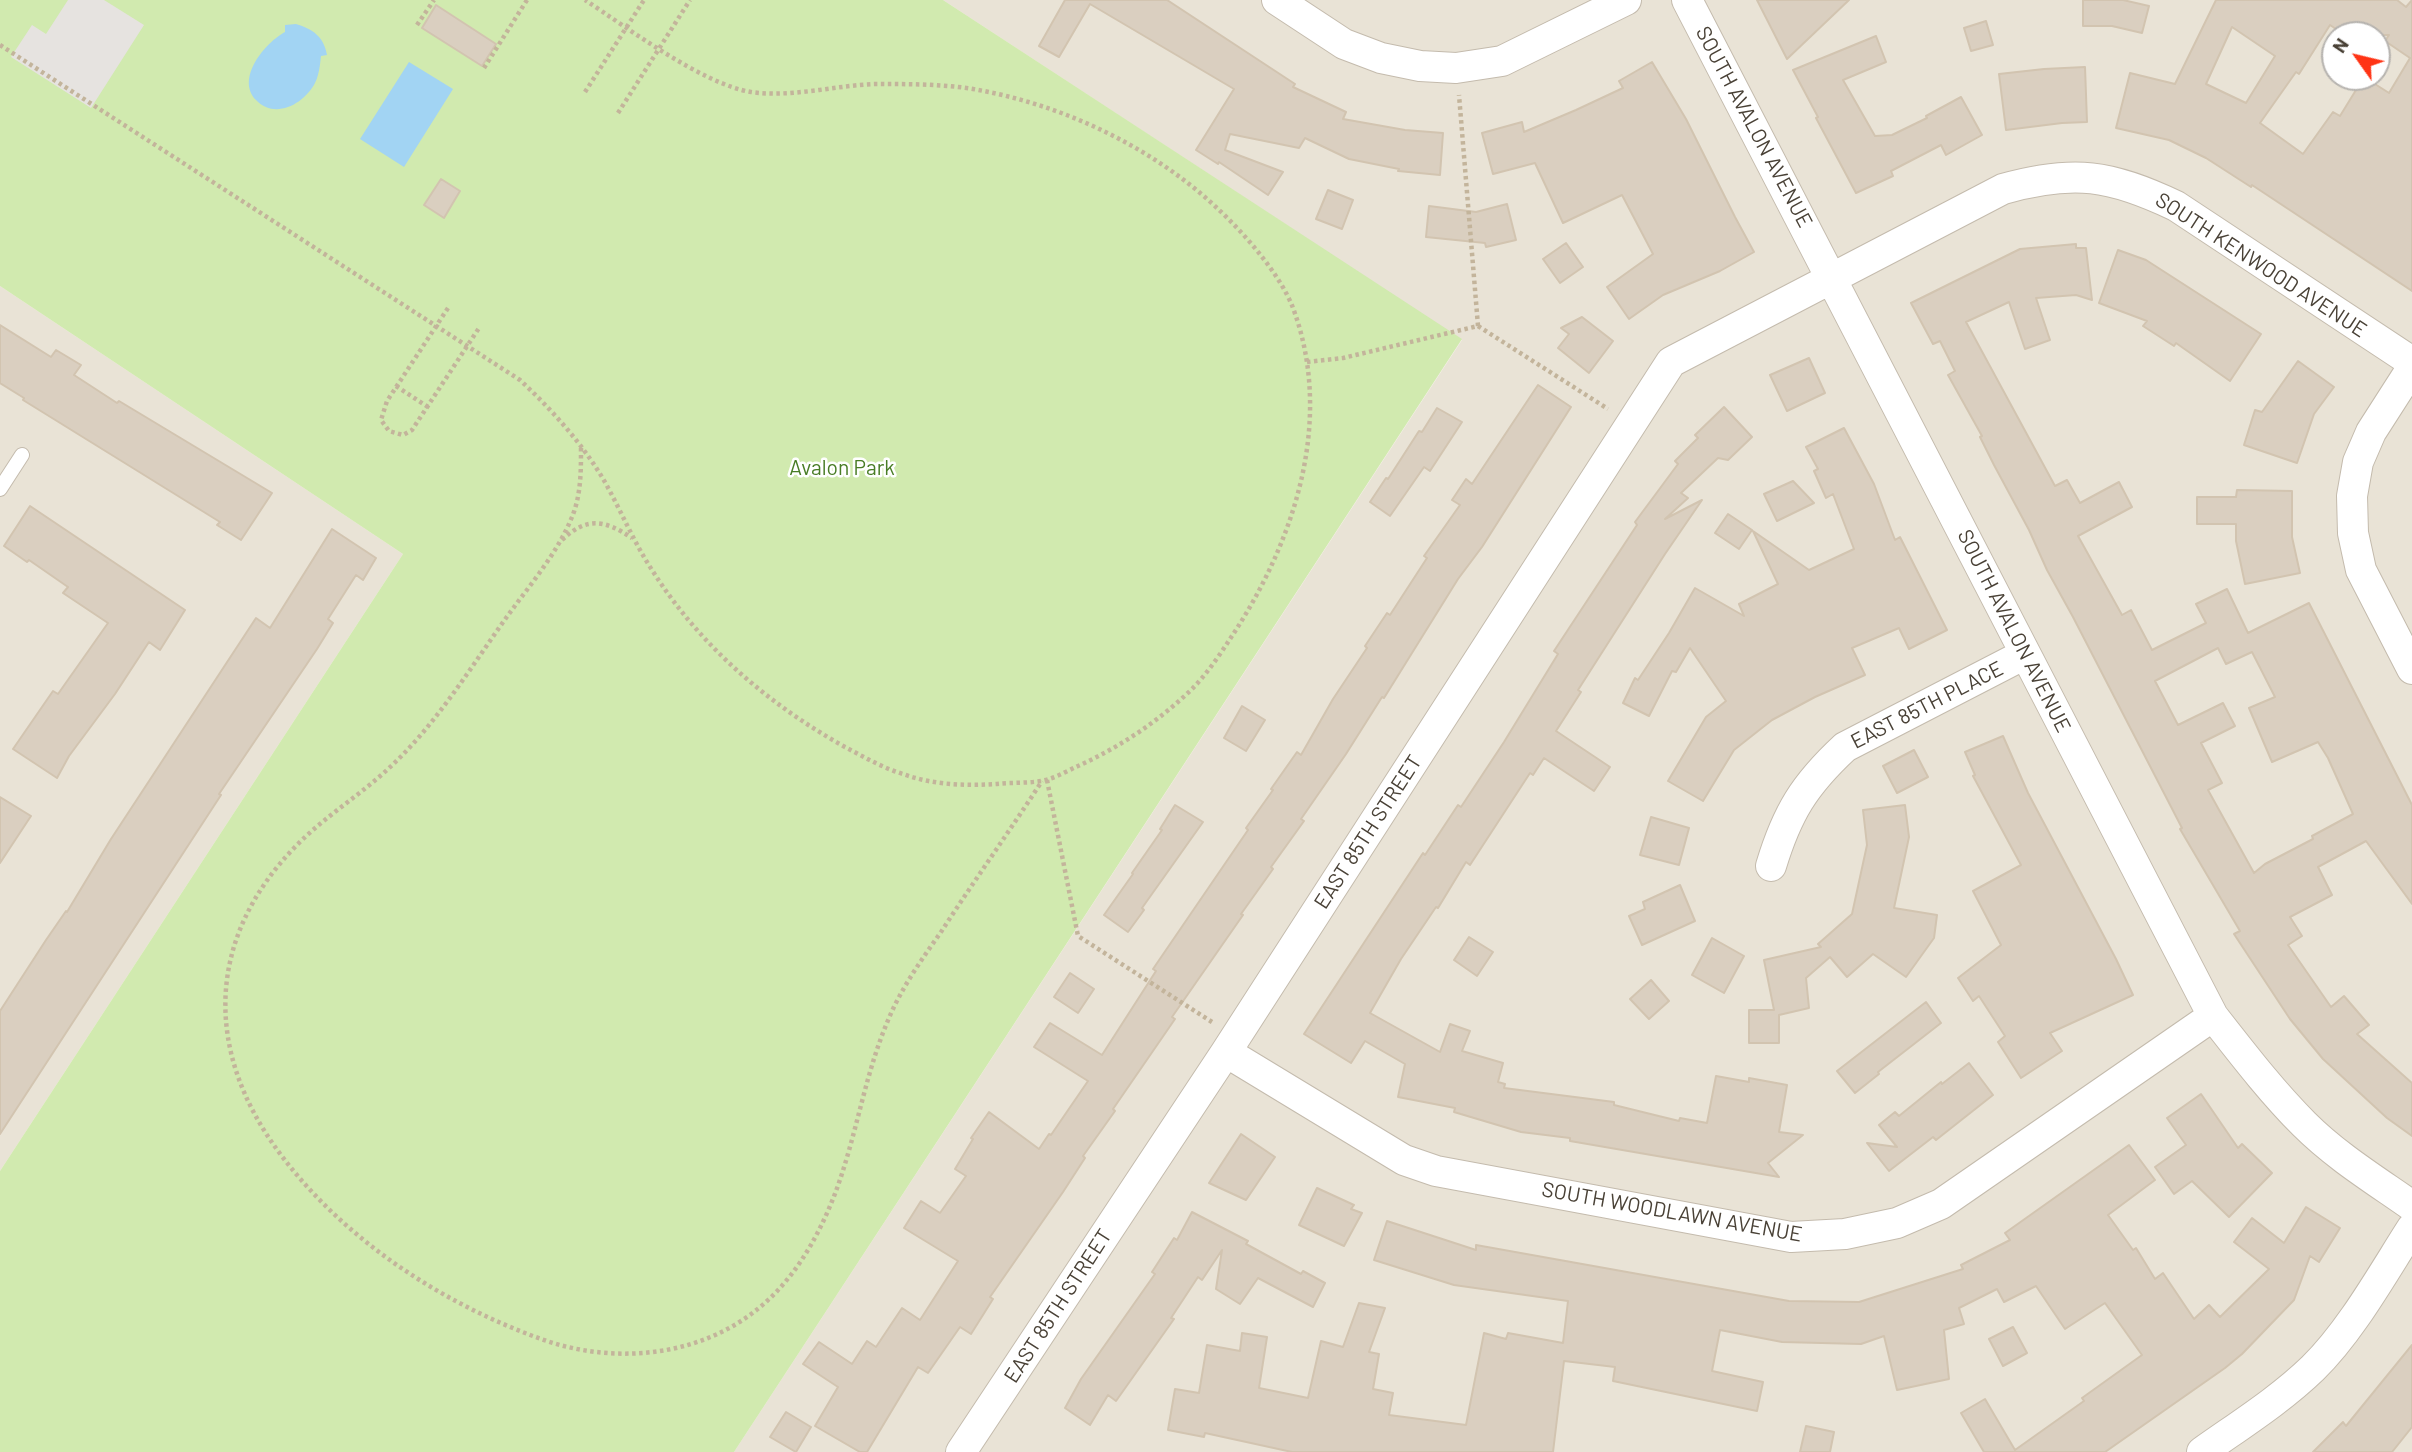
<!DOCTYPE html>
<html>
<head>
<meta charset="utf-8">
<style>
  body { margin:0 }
  #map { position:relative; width:2412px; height:1452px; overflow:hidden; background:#f5f1e8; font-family:Barlow,sans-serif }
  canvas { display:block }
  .north { position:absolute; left:2321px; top:21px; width:70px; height:70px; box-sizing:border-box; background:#fff; border:2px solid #b6b3af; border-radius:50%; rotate:304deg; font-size:19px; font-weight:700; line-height:28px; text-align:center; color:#494136 }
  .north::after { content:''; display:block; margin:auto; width:24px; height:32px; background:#ff3415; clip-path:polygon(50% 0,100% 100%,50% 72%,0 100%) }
</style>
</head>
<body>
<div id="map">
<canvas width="2412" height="1452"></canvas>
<div class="north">N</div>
</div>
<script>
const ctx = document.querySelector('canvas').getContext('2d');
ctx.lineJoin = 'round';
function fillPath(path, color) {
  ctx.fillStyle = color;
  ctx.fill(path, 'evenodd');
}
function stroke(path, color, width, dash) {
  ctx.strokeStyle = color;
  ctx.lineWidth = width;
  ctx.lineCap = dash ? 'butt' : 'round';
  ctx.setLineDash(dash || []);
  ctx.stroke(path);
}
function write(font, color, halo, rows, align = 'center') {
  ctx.font = font + ' Barlow,sans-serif';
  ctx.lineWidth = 5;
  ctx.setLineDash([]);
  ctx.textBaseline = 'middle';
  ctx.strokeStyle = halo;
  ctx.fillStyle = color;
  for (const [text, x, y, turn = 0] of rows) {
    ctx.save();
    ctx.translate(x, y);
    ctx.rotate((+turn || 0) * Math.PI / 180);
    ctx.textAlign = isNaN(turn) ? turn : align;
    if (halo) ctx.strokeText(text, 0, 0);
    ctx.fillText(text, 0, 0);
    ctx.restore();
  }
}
const residential = new Path2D(`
  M943 0H2412V1452H734L1462 340ZM2335 35H2377V77H2335Z
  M0 286 403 554 0 1171Z`);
const green = new Path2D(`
  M0 0H943L1462 339 734 1452H0V1171L403 554 0 286Z`);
const parking = new Path2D(`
  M68 0H104L144 25 91 108 11 57 32 25 46 34Z`);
const water = new Path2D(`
  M296 24C313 29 324 37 327 55L321 56C320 65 319 75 315 83 304 104 275 120 256 100 235 78 266 42 285 32V25Z
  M409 62 453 89 404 167 360 139Z`);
const building = new Path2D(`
  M1065 0H1167L1295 84 1293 87 1346 112 1343 119 1405 130 1443 133 1440 175 1398 171 1399 169 1349 159 1305 138 1299 148 1230 134 1225 150 1283 172 1268 195 1219 162 1218 164 1196 150 1234 89 1090 4 1059 57 1039 46Z
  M1757 0H1849L1787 59Z
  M2083 0H2123L2149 6 2142 33 2112 26H2083Z
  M2216 0H2397L2406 7 2412 0V291L2252 185 2251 187 2206 158 2169 140 2116 128 2130 73 2175 84ZM2359 23 2376 35H2389L2385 41 2410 58 2389 93 2364 77 2340 116 2333 112 2303 154 2260 123 2296 72 2299 74 2330 25 2345 35H2351ZM2232 27 2275 56 2246 103 2206 84Z
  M436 5 496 44 482 66 422 28Z
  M1986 21 1993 45 1971 51 1964 28Z
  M1876 36 1886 62 1843 80 1875 136 1892 135 1927 118 1926 116 1961 97 1982 135 1946 155 1941 145 1891 171 1893 176 1856 193 1816 118 1818 117 1793 70Z
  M1652 62 1686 119 1735 217 1754 252 1720 271 1663 295 1629 319 1607 287 1653 254 1622 195 1563 223 1535 163 1493 174 1482 133 1522 122 1524 132 1576 110 1623 88 1619 81Z
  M2085 67 2087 122 2062 123 2006 130 1999 74 2044 69Z
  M441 179 460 191 444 218 424 205Z
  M1328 190 1353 200 1342 229 1316 219Z
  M1507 204 1516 240 1486 247 1485 243 1426 237 1429 206 1476 212Z
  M1566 243 1583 267 1560 283 1543 259Z
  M2076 244V248H2086L2092 300 2076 295 2036 298 2050 340 2025 349 2009 302 1966 322 2055 486 2067 480 2080 503 2119 482 2132 507 2078 536 2122 615 2131 610 2152 650 2206 623 2196 604 2227 589 2248 633 2309 603 2412 805V904L2366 841 2318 867 2332 895 2290 917 2302 936 2288 945 2331 1007 2344 996 2369 1025 2357 1034 2412 1083V1136L2387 1118 2323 1059 2290 1019 2234 934 2240 931 2180 829 2182 828 2073 617 2047 570 2029 530 1994 465 1980 437 1982 436 1948 375 1955 371 1940 341 1933 344 1911 303 2020 249ZM2218 648 2226 664 2252 652 2275 697 2249 708 2272 762 2318 742 2328 758 2353 814 2312 836 2313 839 2265 864 2254 873 2208 790 2222 783 2201 743 2235 726 2223 703 2178 725 2155 681Z
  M2118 250 2146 260 2261 334 2230 381 2176 343 2174 346 2143 326 2147 321 2099 303Z
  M1582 317 1613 341 1589 373 1558 348 1569 334 1561 328Z
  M0 325 51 357 56 350 81 365 74 375 117 403 119 401 272 493 241 540 217 525 220 522 23 400 24 398 0 383Z
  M1809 358 1825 393 1787 411 1770 375Z
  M2298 361 2334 387 2314 414 2297 463 2244 445 2255 410 2262 412Z
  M1538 385 1571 407 1482 547 1458 579 1384 698 1382 697 1346 754 1301 819 1304 821 1271 867 1273 869 1241 914 1243 915 1172 1017 1175 1019 1113 1109 1115 1111 1083 1156 1085 1158 1063 1192 990 1297 993 1299 971 1334 960 1327 928 1373 918 1367 867 1452H860L815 1426 838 1387 803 1364 819 1342 852 1364 867 1341 876 1347 902 1308 920 1320 958 1261 904 1228 921 1201 940 1213 966 1176 955 1169 973 1139 971 1138 989 1112 1039 1149 1049 1134 1051 1135 1088 1081 1034 1047 1050 1023 1102 1055 1156 971 1153 969 1248 830 1246 828 1273 790 1271 789 1297 752 1301 755 1333 699 1367 648 1365 646 1387 613 1390 615 1427 558 1424 556 1460 505 1452 500 1466 479 1472 484Z
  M1724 407 1752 437 1728 460 1718 458 1681 493 1688 498 1665 519 1702 500 1665 554 1578 690 1581 692 1556 731 1610 767 1594 791 1544 758 1533 775 1530 773 1470 865 1466 862 1438 908 1436 907 1401 959 1370 1013 1440 1052 1450 1024 1470 1031 1462 1051 1503 1063 1498 1082 1505 1084 1504 1088 1614 1102V1105L1679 1121 1680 1118 1707 1123 1716 1076 1749 1082V1078L1787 1085 1779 1132 1803 1135 1768 1163 1779 1177 1570 1141V1138L1521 1132 1454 1112 1455 1108 1398 1097 1405 1064 1365 1041 1351 1063 1304 1034 1423 853 1425 855 1458 805 1461 807 1504 742 1558 654 1554 651 1637 525 1635 522 1678 464 1675 461 1698 438 1695 435Z
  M1437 408 1462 422 1430 471 1424 467 1390 516 1370 502 1386 478 1388 479 1419 431 1422 432Z
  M1844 428 1874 484 1895 540 1900 537 1947 630 1909 649 1899 628 1852 648 1865 675 1815 697 1772 720 1734 750 1703 801 1668 781 1706 717 1726 701 1690 648 1676 672 1672 671 1649 716 1623 703 1635 678 1638 680 1669 633 1695 588 1744 616 1739 604 1778 584 1753 531 1809 570 1854 549 1833 494 1826 498 1814 471 1818 469 1806 447Z
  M1793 481 1814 503 1777 521 1764 494Z
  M2237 490 2292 491V537L2300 573 2245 584 2236 541V524H2197V497H2236Z
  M30 506 185 610 160 650 149 642 115 694 69 756 57 778 13 749 53 691 58 694 108 623 63 593 68 587 29 560 27 562 4 546Z
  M1728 514 1752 530 1739 549 1715 533Z
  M332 529 376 558 363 580 356 575 328 619 333 623 317 649 219 794 221 795 0 1134V1011L46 940 66 911 67 912 111 839 256 618 270 628Z
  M1242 706 1265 720 1246 751 1224 738Z
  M2003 736 2028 793 2116 959 2133 995 2050 1033 2062 1051 2021 1078 1998 1042 2005 1036 1979 996 1973 1001 1958 978 2001 945 1973 891 2021 865 1973 776 1975 775 1965 752Z
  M1914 750 1928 777 1897 793 1883 766Z
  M0 797 31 816 0 863Z
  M1175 805 1203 822 1142 908 1144 910 1128 932 1104 915 1133 874 1132 873 1162 830 1160 829Z
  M1905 805 1909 837 1894 908 1937 915 1934 938 1906 977 1873 954 1847 977 1830 957 1806 978 1809 1008 1779 1015V1043H1749V1010H1774L1764 960 1821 947 1818 944 1852 914 1867 845 1863 810Z
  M1651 817 1689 828 1679 865 1640 855Z
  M1680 885 1695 921 1642 945 1629 916 1645 909 1643 902Z
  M1469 937 1493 952 1477 976 1454 960Z
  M1712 938 1744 956 1724 993 1692 975Z
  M1070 973 1094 989 1078 1013 1054 997Z
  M1651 980 1669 1001 1649 1019 1630 999Z
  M1926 1002 1941 1023 1878 1072 1879 1074 1855 1093 1837 1071Z
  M1969 1063 1993 1095 1936 1140 1933 1137 1889 1171 1867 1143 1897 1147 1879 1125 1895 1112 1899 1116 1941 1082 1942 1084Z
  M2201 1094 2238 1148 2242 1144 2272 1173 2229 1217 2192 1181 2174 1194 2155 1167 2186 1145 2167 1118Z
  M1241 1134 1275 1157 1246 1200 1209 1183Z
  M2129 1145 2155 1180 2108 1215 2133 1250 2136 1248 2155 1279 2163 1273 2194 1319 2209 1305 2220 1317 2269 1269 2234 1242 2252 1218 2284 1243 2306 1207 2340 1228 2319 1262 2310 1256 2294 1300 2242 1354 2225 1368 2105 1452H1984L1961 1413 1985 1399 2015 1450 2084 1401 2082 1398 2142 1355 2105 1303 2065 1329 2036 1286 2004 1302 1997 1289 1959 1308 1964 1324 1944 1330 1949 1379 1897 1390 1884 1336 1861 1344 1782 1342 1720 1330 1712 1371 1763 1382 1757 1411 1613 1381 1615 1367 1564 1361 1553 1452H1292L1205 1433 1204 1437 1168 1430 1175 1389 1199 1393 1207 1345 1240 1351 1242 1333 1267 1337 1259 1388 1308 1398 1321 1341 1343 1347 1359 1303 1385 1308 1369 1352 1379 1354 1373 1389 1393 1393 1389 1415 1466 1425 1484 1333 1506 1339 1508 1333 1563 1343 1568 1301 1454 1285 1374 1260 1387 1221 1476 1250V1245L1789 1301 1859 1302 1963 1269 1961 1265 2010 1240 2005 1233Z
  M1317 1188 1354 1205 1351 1209 1362 1213 1344 1246 1299 1225Z
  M1192 1212 1248 1241 1246 1244 1301 1274 1303 1271 1325 1283 1313 1307 1258 1278 1240 1304 1216 1289 1222 1250 1202 1280 1198 1277 1171 1318 1174 1319 1116 1401 1108 1395 1090 1425 1065 1408 1081 1379 1155 1274 1152 1272 1174 1238 1177 1240Z
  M2013 1327 2027 1353 2003 1366 1989 1339Z
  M2412 1345V1427L2392 1452H2313L2343 1422 2346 1426Z
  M786 1412 811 1427 796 1452 770 1437Z
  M1806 1426 1834 1432 1830 1452H1800Z`);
const path = new Path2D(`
  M417 25 434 0
  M0 45 520 380C551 409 580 441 602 477 620 508 633 541 652 570 700 646 768 704 845 747 864 757 883 768 903 774 933 785 965 786 997 784 1013 782 1033 784 1049 779 1059 776 1069 770 1078 766 1120 747 1159 721 1192 689 1206 675 1219 656 1230 639 1294 543 1335 421 1293 308 1280 274 1244 233 1217 208 1151 146 1061 104 973 89 942 84 909 84 877 84 836 85 792 98 751 92 702 84 628 28 585 0
  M484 68 527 0
  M585 92 644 0
  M618 113 690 0
  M448 308 387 401 381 420 389 431 403 435 412 430 479 328
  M1478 326 1608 409
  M1307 362 1343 358 1478 326 1459 95
  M396 386 428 407
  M581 448C581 472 581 495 572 517 557 554 529 586 506 618 469 670 435 726 388 769 359 796 324 817 296 846 205 939 204 1053 281 1155 345 1240 441 1303 541 1339 616 1366 706 1357 767 1301 799 1272 821 1231 836 1191 857 1134 865 1073 889 1018 902 987 922 959 941 932 974 881 1009 832 1042 781
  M562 540C587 516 605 520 632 538
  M1047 780 1078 936 1212 1022`);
const service = new Path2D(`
  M0 489 22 455`);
const minor = new Path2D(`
  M1277 0 1344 44 1381 58 1420 66 1456 68 1502 61 1626 0
  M1687 0 2213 1016C2242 1053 2271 1091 2304 1124 2336 1156 2375 1180 2412 1206
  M2412 368 2371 432 2358 462 2352 496 2353 533 2361 570 2412 669
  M1771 866C1787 813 1804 785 1845 747L2025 654
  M1226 1052 1404 1160 1436 1171 1791 1237 1845 1234 1897 1223 1941 1204 2213 1016
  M961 1452 1226 1052 1671 362 2003 189C2074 169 2111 175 2176 206L2412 362
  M2202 1452C2240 1425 2280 1400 2313 1368 2351 1331 2383 1273 2412 1228`);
const streetNames = [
  ["SOUTH AVALON AVENUE",1754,127,62],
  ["SOUTH KENWOOD AVENUE",2261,265,33],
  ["SOUTH AVALON AVENUE",2014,631,63],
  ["EAST 85TH PLACE",1927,705,-27],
  ["EAST 85TH STREET",1368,832,-57],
  ["SOUTH WOODLAWN AVENUE",1672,1212,10],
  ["EAST 85TH STREET",1058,1306,-57]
];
const parkNames = [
  ["Avalon Park",842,468]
];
fillPath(residential, '#e9e3d6');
fillPath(green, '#d1eaaf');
fillPath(parking, '#e6e3e0');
fillPath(water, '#a2d4f3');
fillPath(building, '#dacfc0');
stroke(building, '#d2c4b0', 2);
stroke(service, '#c4bbad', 16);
stroke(minor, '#c4bbad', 32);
stroke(path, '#c3b49b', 4.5, [3.5, 3.5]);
stroke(service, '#fff', 14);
stroke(minor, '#fff', 30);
write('21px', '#494136', '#fff', streetNames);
write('21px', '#497d26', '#fff', parkNames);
</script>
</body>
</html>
